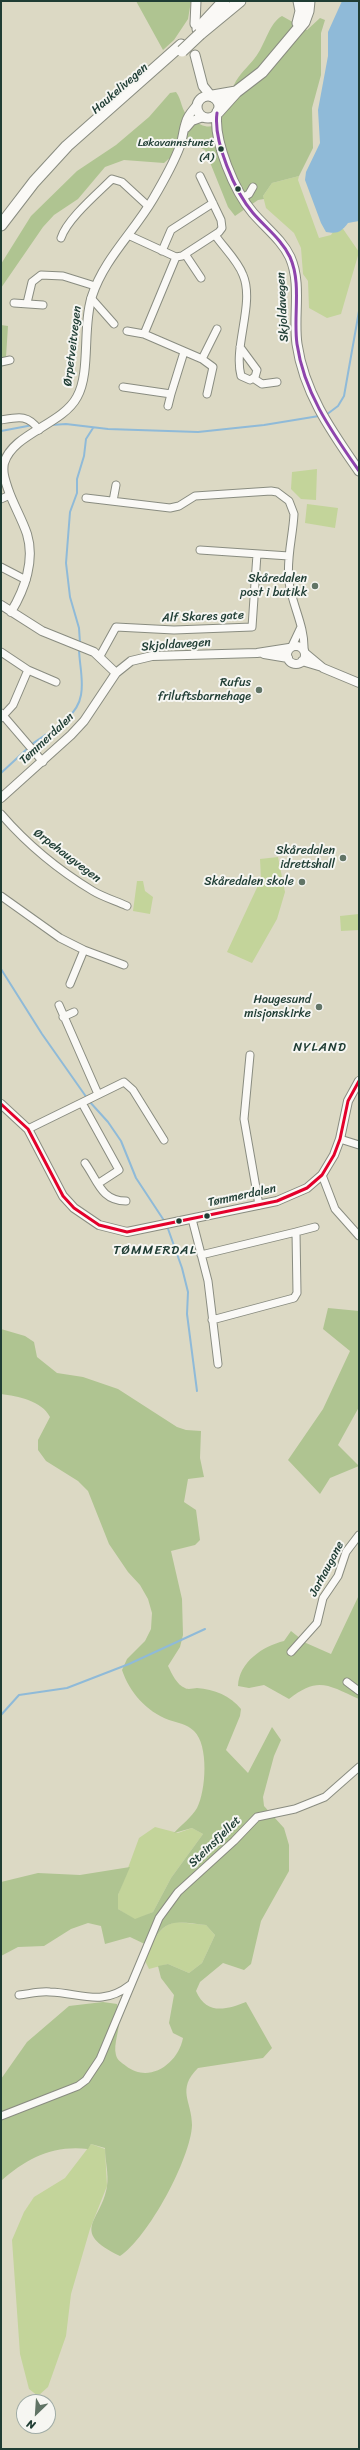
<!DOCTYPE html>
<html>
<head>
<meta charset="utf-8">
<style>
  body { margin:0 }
  #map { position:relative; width:360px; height:2450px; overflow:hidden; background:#dcd9c4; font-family:Sriracha,sans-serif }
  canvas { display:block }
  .frame { position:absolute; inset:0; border:2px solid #1f3d34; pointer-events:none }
  .north { position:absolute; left:16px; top:2394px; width:40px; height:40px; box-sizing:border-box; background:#f6f6f2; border:1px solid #a0aca6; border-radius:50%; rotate:205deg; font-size:11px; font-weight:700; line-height:16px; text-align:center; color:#1f3d34 }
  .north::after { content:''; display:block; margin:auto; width:14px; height:18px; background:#617466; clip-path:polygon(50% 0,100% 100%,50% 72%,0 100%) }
</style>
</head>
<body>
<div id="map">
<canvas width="360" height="2450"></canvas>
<div class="frame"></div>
<div class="north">N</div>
</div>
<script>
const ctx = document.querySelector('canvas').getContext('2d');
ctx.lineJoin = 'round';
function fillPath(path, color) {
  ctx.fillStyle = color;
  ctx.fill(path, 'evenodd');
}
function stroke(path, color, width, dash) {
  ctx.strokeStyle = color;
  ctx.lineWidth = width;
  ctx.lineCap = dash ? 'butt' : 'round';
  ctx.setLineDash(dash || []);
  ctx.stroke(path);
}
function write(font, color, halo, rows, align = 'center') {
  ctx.font = font + ' Sriracha,sans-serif';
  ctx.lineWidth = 4;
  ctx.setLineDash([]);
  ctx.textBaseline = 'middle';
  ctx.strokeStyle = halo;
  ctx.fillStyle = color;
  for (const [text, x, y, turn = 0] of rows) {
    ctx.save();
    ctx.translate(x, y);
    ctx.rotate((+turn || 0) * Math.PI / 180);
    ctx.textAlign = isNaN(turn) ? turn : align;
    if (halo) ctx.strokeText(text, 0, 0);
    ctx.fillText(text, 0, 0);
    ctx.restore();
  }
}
const green = new Path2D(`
  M299 176 298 180 319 238 331 235 339 223 359 252 341 314 327 318 309 308 308 281 303 274 301 248 294 233 266 208 263 196 272 183Z
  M317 469 316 500 301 499 291 489 292 472Z
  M307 504 338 508 335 528 305 523Z
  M278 857 285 892 277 919 252 963 227 952 261 879 260 859Z
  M137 881H143L145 891 153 897 150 914 133 911Z
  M359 914V930L341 931 340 916Z
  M155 1827 178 1833 192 1828 203 1834 171 1878 153 1912 135 1920 118 1909V1895L139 1838Z
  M177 1922 206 1925 215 1935 202 1963 189 1973 168 1964 149 1969 145 1961C152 1945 157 1925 177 1922Z
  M91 2144 105 2149 107 2186 90 2229 71 2294 66 2336 48 2387 38 2396 29 2389 20 2354 12 2240 24 2212 34 2197 65 2178Z`);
const forest = new Path2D(`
  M136 1H191L188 19 174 40 163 50Z
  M282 16 307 30 320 18 325 20 321 33V75L312 108 313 148 299 176 272 183 263 196 264 199 258 200 235 216 228 207 205 150 188 142 164 163 124 160 105 167 78 199 54 215 43 227 1 288V264L31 216 77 171 116 145 149 117 170 93 176 92C182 99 181 112 190 118 225 145 225 101 236 81 242 71 251 64 257 55 265 44 270 22 282 16Z
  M1 325 8 326 6 357 1 359Z
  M328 1308 359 1311V1407L338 1445 359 1466 330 1478 320 1494 288 1460 323 1409 350 1351 323 1329Z
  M1 1329 25 1336 34 1342 37 1357 57 1373 83 1377 118 1389 177 1427 186 1430 201 1431 200 1458 204 1477 188 1479 184 1502 196 1510 200 1540 195 1545 171 1551 182 1599 183 1635 180 1647 168 1666C172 1674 177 1685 185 1688 188 1690 194 1688 197 1688 214 1689 231 1696 241 1709L240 1716 226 1750 248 1773 272 1727 281 1740 274 1756 263 1797 264 1806 284 1828 289 1845V1871L261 1921 251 1964 244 1970 223 1963 200 1982 196 1991C206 2015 226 2010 246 2002L272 2048 263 2058 198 2068C176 2090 192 2101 192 2125 191 2158 148 2238 120 2256 68 2231 102 2221 107 2186 109 2175 105 2160 105 2148L91 2144 88 2149C53 2145 27 2158 1 2181V2079L27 2042 69 2006 103 2002 117 2004C118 2008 119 2014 119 2019 120 2030 113 2044 116 2055 117 2060 122 2063 126 2066 149 2084 178 2064 183 2038L173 2033 169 2023 174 1995 161 1978 158 1966 168 1964 189 1973 202 1963 215 1935 206 1925C178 1922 164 1916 151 1947L130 1937 105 1944 101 1926 88 1923 71 1929 44 1946 18 1947 1 1956V1882L38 1873 80 1875 130 1867 118 1895V1909L135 1919 153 1912 171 1878 203 1834 192 1828 174 1833C181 1825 192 1817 197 1808 206 1791 209 1745 194 1731 187 1724 178 1723 169 1720 146 1711 130 1693 122 1670L127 1659 145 1641 151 1629 152 1613 148 1599 140 1585 128 1572 109 1544 88 1491 78 1481 46 1461 38 1450V1440L50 1417C42 1401 18 1396 1 1394Z
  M359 1595V1699C328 1685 318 1676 289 1699L264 1685 249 1688 238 1686C239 1662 263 1646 284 1641L291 1631 306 1643 331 1654Z`);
const water = new Path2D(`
  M342 1H359V221L348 223C341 232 338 234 326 232L321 223 305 180 306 172 320 143 318 110 328 56V32Z`);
const stream = new Path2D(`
  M326 415 338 406 344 396 359 311
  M51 425 66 424 108 429 198 432 264 425 319 416
  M1 431 33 425
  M80 643 79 628 70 597 66 563 70 512 77 493V479L84 456 86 439 93 428
  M31 745C48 732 77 719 81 695 84 680 79 663 79 648
  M1 773 28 748
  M1 969 42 1034 87 1098
  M89 1101 108 1122 121 1141 136 1178 165 1222
  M167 1226 182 1268 188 1292 187 1314 197 1391
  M1 1715 19 1695 67 1688 129 1664 205 1629`);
const minor = new Path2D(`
  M242 198 249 194 253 187
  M128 235 176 257 182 256 219 232 222 228 221 220 200 176
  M215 235C224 248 238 261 243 275 255 303 233 347 241 376L250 380 255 377 257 370 240 347
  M61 238C67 219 98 193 112 179L122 182 148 206
  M162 251 171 230 213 203
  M185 254 201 278
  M176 257 144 334 202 359 217 329
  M91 298 114 324
  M14 303 43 305
  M27 303 32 282 41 275 63 276 95 286
  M127 331 144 334
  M202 359 213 367 207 394
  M1 362 10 360
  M253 378 262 384 277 382
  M123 387 171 394 184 352
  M168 406 171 394
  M1 420C18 417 28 414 39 430
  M86 498 170 508 179 506 195 496 271 491 277 492 289 501 294 514C293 536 286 559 289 582 292 605 305 626 304 650
  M1 499 10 495
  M113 501 116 485
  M200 550 289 556
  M1 567 26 580
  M292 646 301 627
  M1 652 28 670 13 705 1 718
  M100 656 116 627 174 630 252 627 257 554
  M28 670 56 682
  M1 713 43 762
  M1 814C26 843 60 871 93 891 103 897 116 901 127 906
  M1 896 60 938 84 950 124 965
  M70 984 84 950
  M59 1005 98 1094
  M63 1017 74 1012
  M250 1055 244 1119 259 1205
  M82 1103 119 1170 99 1183
  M28 1129 124 1082 133 1090 164 1140
  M340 1139 359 1145
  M85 1163C98 1181 101 1201 126 1201
  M322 1175 335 1209 359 1236
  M192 1219 208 1281 218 1364
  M296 1232 315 1227
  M201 1255 296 1232 297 1293 294 1298 212 1320
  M291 1652 317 1623 323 1598 338 1576 346 1552 359 1535
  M347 1682 359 1691
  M19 1995C29 1994 39 1991 50 1992 81 1993 102 2007 130 1985
  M1 2116 78 2086 86 2080 100 2059 159 1918 178 1892 234 1841 257 1817 295 1809 325 1797 359 1767`);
const tertiary = new Path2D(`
  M186 128 192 121 203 117
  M1 605 42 631 94 652 116 673
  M11 612C25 589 35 560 27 534 22 519 13 504 8 489 5 480 2 472 4 463 13 433 62 425 77 397 91 372 82 327 92 296 104 259 133 233 153 199 163 182 173 165 180 146 183 138 183 130 186 122 187 116 193 110 197 105
  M287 655a9 9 0 1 1 18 0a9 9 0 1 1-18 0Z
  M305 653 323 668 359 683
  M264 654 288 658
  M302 661 322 667
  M1 798 71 735 84 721 116 673 131 661 152 656 257 653 289 648
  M1 1104 28 1129 63 1196 74 1208 99 1225 127 1232 277 1201 307 1188 322 1175 334 1155 340 1139 348 1101 359 1081`);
const secondary = new Path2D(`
  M195 24 196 1
  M195 55 203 86 211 96
  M197 107a11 11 0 1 1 22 0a11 11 0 1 1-22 0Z
  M217 113C213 141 235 192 253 213 266 228 282 240 290 257 302 284 293 316 297 344 304 393 332 432 359 471`);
const trunk = new Path2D(`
  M298 23 301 11 299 1
  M198 29 224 1
  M200 34 240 1
  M213 96 236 92
  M218 112 236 92 262 72 304 22 308 11 309 1
  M1 225 34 182 67 146 181 45`);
const trunkBridge = new Path2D(`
  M182 51 200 34`);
const bus1 = new Path2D(`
  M217 113C213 141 235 192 253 213 266 228 282 240 290 257 302 284 293 316 297 344 304 393 332 432 359 471`);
const bus2 = new Path2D(`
  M1 1104 28 1129 63 1196 74 1208 99 1225 127 1232 277 1201 307 1188 322 1175 334 1155 340 1139 348 1101 359 1081`);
const markers = [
  [221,149,3.5,"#1f3d34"],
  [238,189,3.5,"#1f3d34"],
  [315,586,4,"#617466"],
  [259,690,4,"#617466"],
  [343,858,4,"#617466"],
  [302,882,4,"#617466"],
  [319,1007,4,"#617466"],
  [207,1216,3.5,"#1f3d34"],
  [179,1221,3.5,"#1f3d34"]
];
const busNames = [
  ["Løkavannstunet",214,143],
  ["(A)",214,157]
];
const streetNames = [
  ["Haukelivegen",120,89,-41],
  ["Skjoldavegen",283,307,-93],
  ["Ørpetveitvegen",73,346,-83],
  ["Alf Skares gate",203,617,-2],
  ["Skjoldavegen",176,645,-4],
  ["Tømmerdalen",47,739,-43],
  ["Ørpehaugvegen",67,856,37],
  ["Tømmerdalen",242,1196,-12],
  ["Jarhaugane",327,1569,-62],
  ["Steinsfjellet",215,1842,-44]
];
const poiNames = [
  ["Skåredalen",307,579],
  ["post i butikk",307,593],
  ["Rufus",251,683],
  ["friluftsbarnehage",251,697],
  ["Skåredalen",335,851],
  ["idrettshall",335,865],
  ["Skåredalen skole",294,882],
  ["Haugesund",311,1000],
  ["misjonskirke",311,1014]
];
const neighbourhoodNames = [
  ["NYLAND",320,1048],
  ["TØMMERDAL",155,1251]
];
fillPath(green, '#c3d49a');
fillPath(forest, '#afc491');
fillPath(water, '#8fbad8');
stroke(stream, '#8fbad8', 2);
stroke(minor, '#898c80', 9);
stroke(tertiary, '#898c80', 10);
stroke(secondary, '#898c80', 11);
stroke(trunk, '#898c80', 13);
stroke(minor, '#faf9f6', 7);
stroke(tertiary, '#faf9f6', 8);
stroke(secondary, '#faf9f6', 9);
stroke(trunk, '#faf9f6', 11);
stroke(trunkBridge, '#898c80', 13, []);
stroke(trunkBridge, '#faf9f6', 11);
stroke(bus1, '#8e44ad', 3);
stroke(bus2, '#e4002b', 3);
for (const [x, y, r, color] of markers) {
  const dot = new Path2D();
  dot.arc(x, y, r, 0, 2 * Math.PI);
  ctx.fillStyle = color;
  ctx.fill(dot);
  stroke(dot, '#f6f6f2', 1.5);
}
write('11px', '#1f3d34', '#f6f6f2', busNames, 'right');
write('12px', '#1f3d34', '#f6f6f2', streetNames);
write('12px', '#1f3d34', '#f6f6f2', poiNames, 'right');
ctx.letterSpacing = '1px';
write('13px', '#1f3d34', '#f6f6f2', neighbourhoodNames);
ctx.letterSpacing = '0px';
</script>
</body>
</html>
